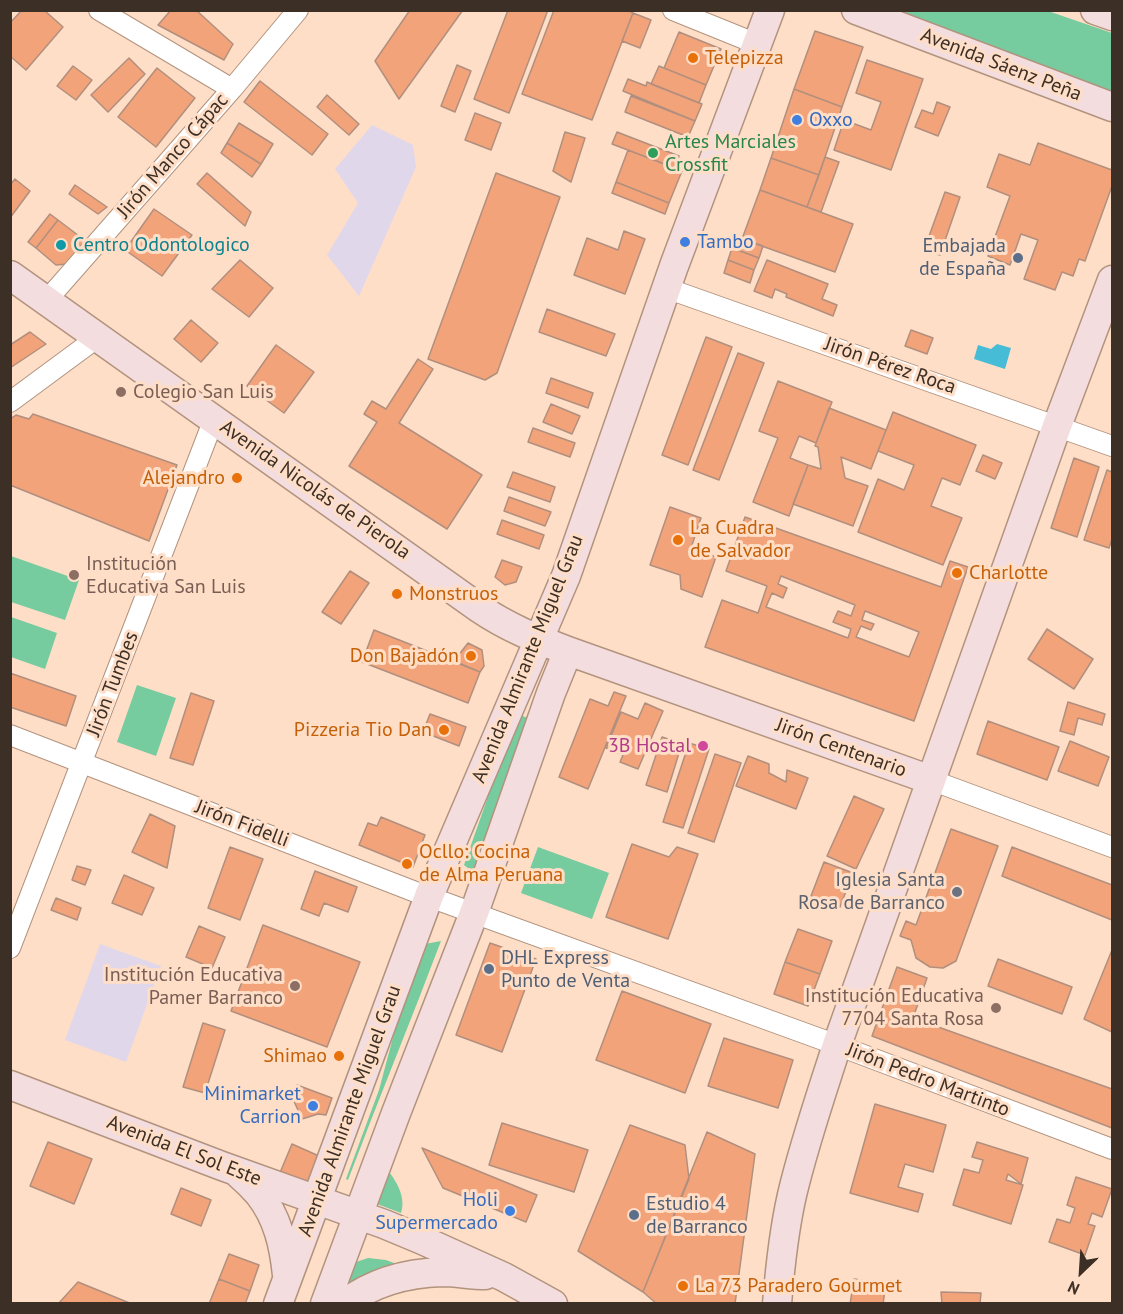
<!DOCTYPE html>
<html>
<head>
<meta charset="utf-8">
<style>
  body { margin:0 }
  #map { position:relative; width:1123px; height:1314px; overflow:hidden; background:#ffdec7; font-family:"PT Sans",sans-serif }
  canvas { display:block }
  .frame { position:absolute; inset:0; border:12px solid #3c2f26; pointer-events:none }
  .north { position:absolute; left:1051px; top:1242px; width:60px; height:60px; -webkit-text-stroke:4px #ffdec7; paint-order:stroke; rotate:205deg; font-size:16px; font-weight:700; line-height:24px; text-align:center; color:#3c2f26 }
  .north::after { content:''; display:block; margin:auto; width:21px; height:27px; background:#3c2f26; clip-path:polygon(50% 0,100% 100%,50% 72%,0 100%) }
</style>
</head>
<body>
<div id="map">
<canvas width="1123" height="1314"></canvas>
<div class="frame"></div>
<div class="north">N</div>
</div>
<script>
const ctx = document.querySelector('canvas').getContext('2d');
ctx.lineJoin = 'round';
function fillPath(path, color) {
  ctx.fillStyle = color;
  ctx.fill(path, 'evenodd');
}
function stroke(path, color, width, dash) {
  ctx.strokeStyle = color;
  ctx.lineWidth = width;
  ctx.lineCap = dash ? 'butt' : 'round';
  ctx.setLineDash(dash || []);
  ctx.stroke(path);
}
function write(font, color, halo, rows, align = 'center') {
  ctx.font = font + ' "PT Sans",sans-serif';
  ctx.lineWidth = 6;
  ctx.setLineDash([]);
  ctx.textBaseline = 'middle';
  ctx.strokeStyle = halo;
  ctx.fillStyle = color;
  for (const [text, x, y, turn = 0] of rows) {
    ctx.save();
    ctx.translate(x, y);
    ctx.rotate((+turn || 0) * Math.PI / 180);
    ctx.textAlign = isNaN(turn) ? turn : align;
    if (halo) ctx.strokeText(text, 0, 0);
    ctx.fillText(text, 0, 0);
    ctx.restore();
  }
}
const industrial = new Path2D(`
  M372 125 413 145 416 167 359 296 327 255 358 203 335 169Z
  M100 944 161 966 126 1062 65 1040Z`);
const green = new Path2D(`
  M885 11H1048L1112 33V94Z
  M11 556 79 580 65 620 11 602Z
  M11 617 57 633 45 669 11 657Z
  M137 685 176 698 156 756 117 742Z
  M517 714 528 718 473 872 464 865Z
  M538 847 609 873 592 919 521 893Z
  M441 941C411 1021 378 1100 348 1180L346 1179 379 1090 396 1026 425 944Z
  M384 1165C394 1178 407 1195 401 1213L369 1201Z
  M368 1258 386 1260 413 1270 334 1291 350 1264Z`);
const water = new Path2D(`
  M997 344 1011 348 1005 369 974 359 978 345 991 349Z`);
const building = new Path2D(`
  M22 10H44L63 27 26 70 10 56V23Z
  M171 10H196L233 44 224 60 158 25Z
  M410 10H463L399 99 375 61Z
  M508 10H548L509 113 474 99Z
  M554 10H627L633 13 592 120 522 94Z
  M633 13 651 20 640 48 622 41Z
  M815 31 863 47 842 107 794 89Z
  M679 32 721 49 706 85 664 68Z
  M129 58 145 74 108 112 91 95Z
  M867 60 923 79 891 170 834 150 844 120 871 130 881 102 856 93Z
  M457 65 471 71 455 112 441 106Z
  M73 66 92 80 76 100 57 86Z
  M659 66 706 85 699 103 651 84Z
  M157 68 195 98 156 147 118 117Z
  M628 79 646 86 647 82 702 104 695 121 623 91Z
  M260 81 328 134 312 155 244 102Z
  M794 89 842 107 819 175 771 158Z
  M327 95 359 124 349 135 317 107Z
  M631 96 695 121 688 137 625 112Z
  M937 102 950 107 938 136 915 127 922 110 933 114Z
  M475 113 501 123 491 150 465 140Z
  M239 123 273 144 261 164 227 143Z
  M565 132 585 138 571 182 553 171Z
  M617 132 679 156 675 168 612 144Z
  M227 143 261 164 252 177 221 153Z
  M1038 143 1112 170V186L1085 261 1079 259 1073 276 1062 272 1055 290 1024 279 1038 240 1021 234 1010 265 988 256 1010 196 987 187 999 154 1030 165Z
  M628 150 682 171 669 203 616 182Z
  M825 157 839 162 821 212 807 207Z
  M771 158 819 175 807 207 760 190Z
  M207 173 251 212 245 226 197 184Z
  M496 173 560 197 497 373 485 380 428 359Z
  M15 179 30 191 10 218V185Z
  M616 182 669 203 665 214 612 193Z
  M75 185 107 207 98 214 69 194Z
  M760 190 853 224 835 272 742 239Z
  M945 192 960 197 940 255 924 250Z
  M154 209 192 235 162 276 125 250Z
  M50 214 58 220 36 248 28 242Z
  M58 220 87 242 68 264 56 265 36 248Z
  M624 231 645 239 625 294 574 275 587 238 618 250Z
  M737 237 763 246 759 258 732 248Z
  M732 248 759 258 754 270 728 260Z
  M240 260 273 288 249 317 212 289Z
  M728 260 754 270 750 283 724 273Z
  M767 260 828 284 822 299 837 305 833 316 786 297 787 294 775 289 772 298 754 291Z
  M547 309 615 334 606 356 539 332Z
  M191 320 218 343 201 362 174 339Z
  M911 330 933 338 927 354 905 346Z
  M30 332 46 344 10 368V345Z
  M706 337 732 347 688 465 662 455Z
  M276 345 314 372 284 413 247 386Z
  M738 353 764 363 719 480 693 470Z
  M418 359 433 369 399 423 482 475 447 529 349 466 377 422 364 414 372 401 386 409Z
  M551 378 593 393 588 408 546 393Z
  M778 381 832 402 816 443 799 436 790 458 808 465 789 516 753 502 778 438 759 431Z
  M551 404 580 416 572 434 543 422Z
  M829 408 886 430 871 469 841 457 845 478 868 486 853 526 793 504 808 465 821 469 818 447 815 446Z
  M893 412 976 445 960 485 942 478 931 506 962 518 943 565 858 532 878 479 904 490 914 465 878 451Z
  M33 414 177 465 149 541 10 485V419L16 415 29 419Z
  M533 428 575 443 570 457 528 442Z
  M983 455 1002 463 995 479 976 471Z
  M1074 458 1099 467 1077 537 1051 528Z
  M1107 470 1112 472V539L1109 548 1084 540Z
  M513 472 555 487 550 502 507 487Z
  M509 497 551 512 545 526 504 511Z
  M670 507 701 518 691 548 716 557 702 597 681 589 680 575 650 565Z
  M745 517 941 587 950 561 968 567 914 721 705 647 722 600 758 613 767 586 726 571ZM781 576 855 605 851 616 838 611 833 622 851 629 848 638 766 607 772 593 783 598 787 588 778 584ZM865 611 919 632 909 657 856 637 861 626 871 630 874 624 862 620Z
  M502 520 544 535 539 549 497 534Z
  M502 560 522 567 516 582 505 585 495 577Z
  M350 571 369 583 341 624 322 612Z
  M1047 629 1093 659 1074 689 1028 659Z
  M374 630 480 672 468 703 362 662Z
  M468 643 482 650 484 666 480 672 454 661Z
  M10 673 76 696 66 726 10 707Z
  M614 692 626 696 588 789 559 777 590 699 608 706Z
  M191 693 214 701 193 765 170 758Z
  M1068 702 1105 714 1102 725 1078 718 1074 735 1060 731Z
  M645 703 663 711 638 769 620 762 623 755 606 748 621 712 638 719Z
  M430 714 466 727 459 746 423 732Z
  M988 721 1059 747 1047 780 977 754Z
  M662 737 671 740 668 749 679 753 667 792 646 785Z
  M1070 741 1109 757 1098 786 1058 771Z
  M689 743 709 749 683 828 663 822Z
  M715 754 741 763 714 842 688 833Z
  M748 756 769 764V773L786 782 787 770 808 778 796 809 736 786Z
  M854 796 884 809 856 869 827 856Z
  M150 814 175 826 167 868 132 852Z
  M381 817 425 835 413 867 359 845 368 823 377 826Z
  M951 829 998 846 956 961 943 968 930 967 916 958 911 940 900 936 906 921 916 925Z
  M632 844 669 857 677 847 698 854 668 939 606 917Z
  M230 847 263 859 240 920 208 908Z
  M1012 847 1112 885V920L1002 876Z
  M824 862 853 873 840 907 811 896Z
  M77 866 91 870 85 885 72 880Z
  M315 871 357 887 348 912 324 903 319 916 301 909Z
  M124 875 154 888 142 915 112 903Z
  M56 898 81 908 77 920 51 910Z
  M263 925 360 962 327 1047 231 1011Z
  M199 926 225 937 212 968 186 957Z
  M798 929 832 941 820 974 785 962Z
  M490 943 536 959 502 1052 456 1035Z
  M1112 950V1032L1084 1019Z
  M998 959 1072 987 1062 1014 988 986Z
  M785 962 820 974 808 1006 774 994Z
  M897 967 927 978 913 1018 1112 1089V1128L872 1036Z
  M622 991 711 1024 685 1093 596 1060Z
  M203 1023 225 1030 205 1093 183 1087Z
  M724 1038 793 1060 778 1108 708 1086Z
  M297 1085 332 1098 326 1115 318 1114 302 1119 292 1097Z
  M875 1104 946 1125 933 1172 905 1164 898 1187 923 1194 918 1212 850 1193Z
  M502 1123 588 1150 574 1192 489 1165Z
  M630 1125 685 1145 689 1179 643 1292 578 1251Z
  M707 1132 755 1154 735 1304H657L643 1292Z
  M48 1142 92 1159 74 1204 30 1186Z
  M977 1142 1028 1158 1021 1184 1008 1174 1006 1180 1023 1185 1011 1224 953 1205 964 1169 979 1173 983 1160 972 1157Z
  M292 1144 319 1156 307 1187 279 1175Z
  M422 1148 537 1195 526 1222 443 1188Z
  M1076 1177 1112 1189 1102 1217 1092 1213 1088 1224 1095 1226 1085 1255 1049 1242 1057 1219 1070 1223 1075 1208 1067 1205Z
  M181 1188 211 1200 201 1226 171 1214Z
  M229 1254 259 1265 250 1291 219 1279Z
  M219 1279 250 1291 245 1304H209Z
  M854 1279 886 1284 883 1304H850Z
  M78 1282 132 1304H58Z
  M941 1292 981 1293 980 1304H942Z`);
const street = new Path2D(`
  M99 10 232 89
  M673 10 757 44
  M666 288 1112 446
  M47 300 232 89 298 10
  M10 402 98 337
  M10 735 413 891 837 1045 1112 1149
  M931 780 1112 847
  M10 948 214 419`);
const secondary = new Path2D(`
  M856 10 1112 107
  M1095 10 1112 16
  M10 275 479 608C507 627 536 639 568 651L931 780
  M10 1085 222 1166 384 1224 420 1239 504 1277 553 1304
  M239 1174C246 1180 253 1187 259 1194 278 1218 284 1246 287 1275
  M278 1304 429 896 566 576 674 266 770 10
  M325 1304 396 1113 474 913 551 693 568 651
  M344 1304C373 1282 406 1273 442 1272 456 1272 471 1275 485 1275
  M777 1304C780 1267 784 1230 792 1195 804 1144 821 1095 837 1045L1057 426 1112 280`);
const markers = [
  [693,58,6,"#e8710a"],
  [797,120,6,"#3f7fe0"],
  [653,153,6,"#2e9e5b"],
  [685,242,6,"#3f7fe0"],
  [61,245,6,"#0f9aa8"],
  [1018,258,6,"#5c6f8a"],
  [121,392,6,"#8d6e63"],
  [237,478,6,"#e8710a"],
  [678,540,6,"#e8710a"],
  [957,573,6,"#e8710a"],
  [74,575,6,"#8d6e63"],
  [397,594,6,"#e8710a"],
  [471,656,6,"#e8710a"],
  [444,730,6,"#e8710a"],
  [703,746,6,"#d1479c"],
  [407,864,6,"#e8710a"],
  [957,892,6,"#6b7280"],
  [489,969,6,"#5c6f8a"],
  [295,986,6,"#8d6e63"],
  [996,1008,6,"#8d6e63"],
  [339,1056,6,"#e8710a"],
  [313,1106,6,"#3f7fe0"],
  [510,1211,6,"#3f7fe0"],
  [634,1215,6,"#5c6f8a"],
  [683,1286,6,"#e8710a"]
];
const foodNames = [
  ["Telepizza",705,58],
  ["Alejandro",225,478,"right"],
  ["La Cuadra",690,528],
  ["de Salvador",690,551],
  ["Charlotte",969,573],
  ["Monstruos",409,594],
  ["Don Bajadón",459,656,"right"],
  ["Pizzeria Tio Dan",432,730,"right"],
  ["Ocllo: Cocina",419,852],
  ["de Alma Peruana",419,875],
  ["Shimao",327,1056,"right"],
  ["La 73 Paradero Gourmet",695,1286]
];
const streetNames = [
  ["Avenida Sáenz Peña",1001,65,21],
  ["Jirón Manco Cápac",173,156,-49],
  ["Jirón Pérez Roca",890,366,19],
  ["Avenida Nicolás de Pierola",315,490,35],
  ["Avenida Almirante Miguel Grau",528,659,-68],
  ["Jirón Tumbes",113,684,-69],
  ["Jirón Centenario",841,748,20],
  ["Jirón Fidelli",242,824,21],
  ["Jirón Pedro Martinto",928,1080,21],
  ["Avenida Almirante Miguel Grau",350,1111,-70],
  ["Avenida El Sol Este",184,1151,21]
];
const shopNames = [
  ["Oxxo",809,120],
  ["Tambo",697,242],
  ["Minimarket",301,1094,"right"],
  ["Carrion",301,1117,"right"],
  ["Holi",498,1200,"right"],
  ["Supermercado",498,1223,"right"]
];
const leisureNames = [
  ["Artes Marciales",665,142],
  ["Crossfit",665,165]
];
const cultureNames = [
  ["Centro Odontologico",73,245]
];
const serviceNames = [
  ["Embajada",1006,246,"right"],
  ["de España",1006,269,"right"],
  ["DHL Express",501,958],
  ["Punto de Venta",501,981],
  ["Estudio 4",646,1204],
  ["de Barranco",646,1227]
];
const educationNames = [
  ["Colegio San Luis",133,392],
  ["Institución",86,564],
  ["Educativa San Luis",86,587],
  ["Institución Educativa",283,975,"right"],
  ["Pamer Barranco",283,998,"right"],
  ["Institución Educativa",984,996,"right"],
  ["7704 Santa Rosa",984,1019,"right"]
];
const hotelNames = [
  ["3B Hostal",691,746]
];
const worshipNames = [
  ["Iglesia Santa",945,880],
  ["Rosa de Barranco",945,903]
];
fillPath(industrial, '#e0d7eb');
fillPath(green, '#76cb9f');
fillPath(water, '#46bcd6');
fillPath(building, '#f2a37a');
stroke(building, '#b18f7e', 1.5);
stroke(street, '#b2937e', 22);
stroke(secondary, '#b2937e', 31);
stroke(street, '#fff', 20);
stroke(secondary, '#f4ddde', 28);
for (const [x, y, r, color] of markers) {
  const dot = new Path2D();
  dot.arc(x, y, r, 0, 2 * Math.PI);
  ctx.fillStyle = color;
  ctx.fill(dot);
  stroke(dot, '#ffdec7', 2);
}
write('20px', '#c56008', '#ffdec7', foodNames, 'left');
write('20px', '#3c2f26', '#ffdec7', streetNames);
write('20px', '#366cbe', '#ffdec7', shopNames, 'left');
write('20px', '#27864d', '#ffdec7', leisureNames, 'left');
write('20px', '#0d838f', '#ffdec7', cultureNames, 'left');
write('20px', '#4e5e75', '#ffdec7', serviceNames, 'left');
write('20px', '#785e54', '#ffdec7', educationNames, 'left');
write('20px', '#b23c85', '#ffdec7', hotelNames, 'right');
write('20px', '#5b616d', '#ffdec7', worshipNames, 'right');
</script>
</body>
</html>
